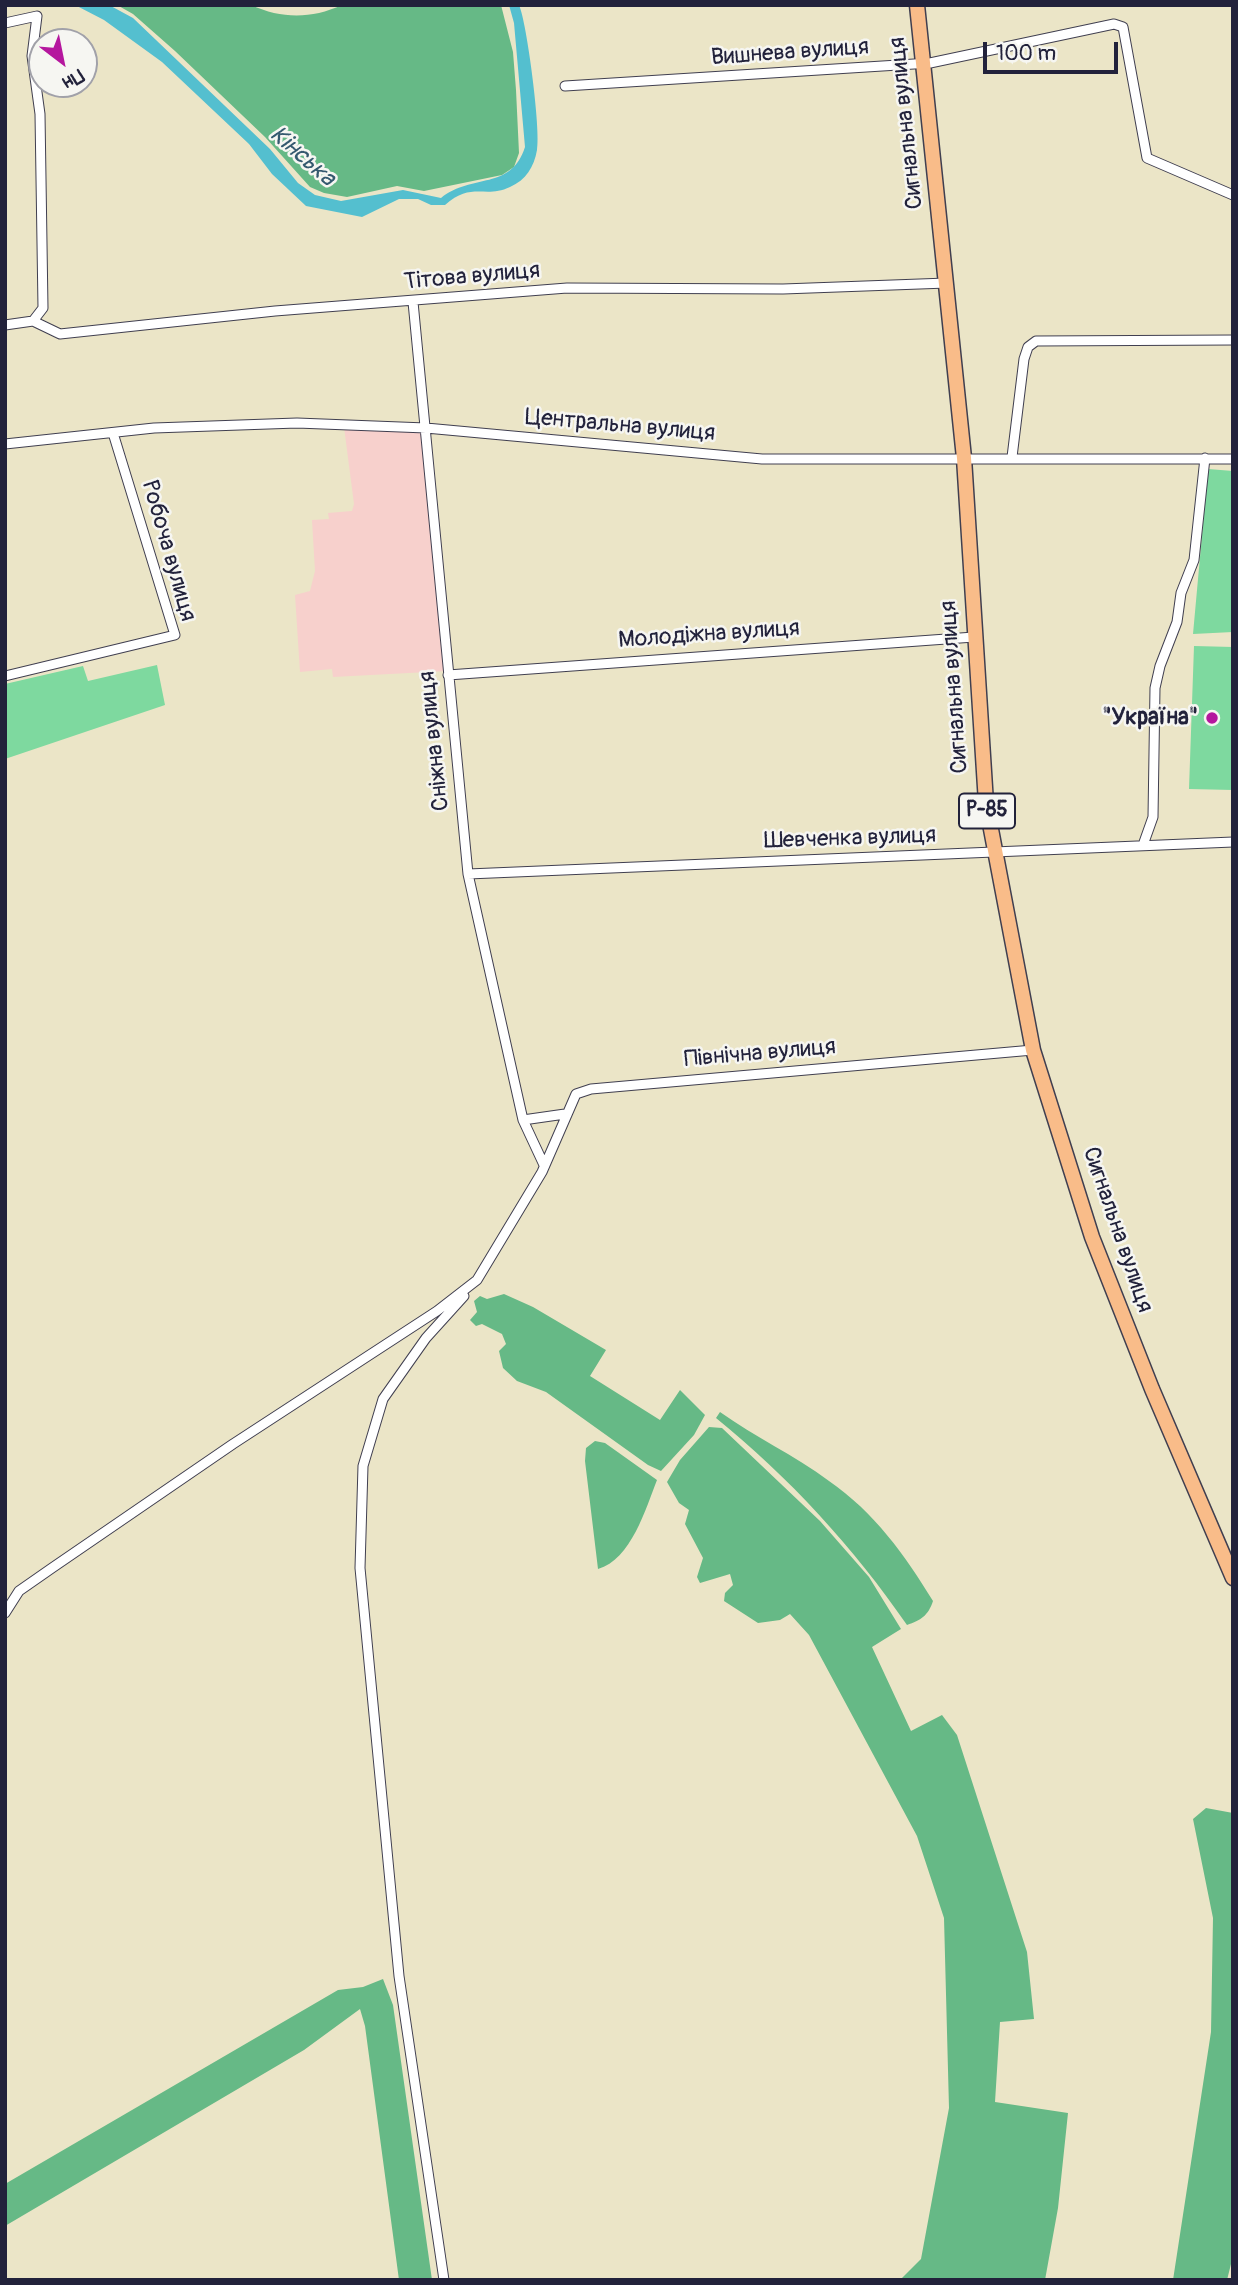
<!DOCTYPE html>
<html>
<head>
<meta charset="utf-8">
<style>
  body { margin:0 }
  #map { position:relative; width:1238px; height:2285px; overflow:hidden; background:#ebe5c7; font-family:Pangolin,sans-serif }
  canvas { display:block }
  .frame { position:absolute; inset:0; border:7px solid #22223b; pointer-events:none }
  .north { position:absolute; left:28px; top:28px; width:70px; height:70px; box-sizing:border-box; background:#f6f6f2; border:2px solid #a1a1a9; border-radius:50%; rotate:148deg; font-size:19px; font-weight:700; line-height:28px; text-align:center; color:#22223b }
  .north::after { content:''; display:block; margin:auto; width:24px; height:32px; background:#b5179e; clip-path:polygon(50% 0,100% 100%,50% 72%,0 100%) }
  .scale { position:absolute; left:983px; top:42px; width:135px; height:32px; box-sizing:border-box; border:4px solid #22223b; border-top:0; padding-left:9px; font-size:21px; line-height:24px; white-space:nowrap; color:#22223b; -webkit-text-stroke:5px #f6f6f2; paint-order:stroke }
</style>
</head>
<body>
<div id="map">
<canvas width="1238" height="2285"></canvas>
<div class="frame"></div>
<div class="north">Пн</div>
<div class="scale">100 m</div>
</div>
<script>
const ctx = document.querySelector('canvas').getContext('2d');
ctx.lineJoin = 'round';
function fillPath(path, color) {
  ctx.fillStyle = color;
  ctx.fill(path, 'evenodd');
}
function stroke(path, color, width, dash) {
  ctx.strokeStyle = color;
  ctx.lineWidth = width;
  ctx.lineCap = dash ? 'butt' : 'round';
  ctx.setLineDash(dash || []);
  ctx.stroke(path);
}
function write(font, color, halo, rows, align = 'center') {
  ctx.font = font + ' Pangolin,sans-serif';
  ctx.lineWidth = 5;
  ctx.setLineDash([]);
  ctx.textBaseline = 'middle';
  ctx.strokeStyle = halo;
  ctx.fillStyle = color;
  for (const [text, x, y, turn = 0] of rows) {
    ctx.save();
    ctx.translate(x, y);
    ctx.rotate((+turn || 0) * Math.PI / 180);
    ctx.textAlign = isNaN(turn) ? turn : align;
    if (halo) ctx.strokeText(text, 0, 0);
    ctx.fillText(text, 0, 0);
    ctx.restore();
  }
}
const built = new Path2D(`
  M344 427 425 429 447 671 333 677 332 669 300 672 295 595 310 591 315 571 312 520 329 519 328 513 352 511 354 504Z`);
const green = new Path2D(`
  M1208 469 1233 471V632L1193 634Z
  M1194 646 1233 647V790L1189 789Z
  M157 665 165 705 5 759V684L83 666 88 681Z`);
const forest = new Path2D(`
  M117 5H251C282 19 311 19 342 5H501L513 52 516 90 519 153 514 167 502 175 424 191 397 186 347 197 324 193 310 187 265 137 175 51 133 14Z
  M504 1294 533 1307 606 1350 590 1376 660 1420 680 1390 705 1415 694 1435 661 1471 648 1465 546 1392 517 1381 503 1368 499 1351 506 1344 502 1334 482 1324 476 1326 470 1320 477 1312 474 1301 480 1296 487 1299Z
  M720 1412C755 1437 794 1455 829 1481 874 1512 905 1555 933 1601 928 1616 921 1620 907 1625 854 1548 789 1477 716 1418Z
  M709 1427 722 1428 820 1521 869 1577 901 1629 872 1647 911 1731 942 1715 957 1735 1027 1952 1034 2019 1000 2022 995 2102 1068 2113 1058 2208 1045 2280H900L921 2259 949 2108 944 1918 917 1836 809 1635 790 1614 780 1620 758 1623 724 1601 725 1593 733 1585 730 1574 700 1583 697 1577 703 1558 685 1524 689 1510 679 1503 667 1482 680 1460Z
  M595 1441 605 1443 657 1480C646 1508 631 1560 598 1569L585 1461 586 1448Z
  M1206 1808 1233 1813V2256L1227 2280H1173L1211 2032 1213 1918 1193 1819Z
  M383 1979 393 2005 432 2280H399L365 2026 360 2009 304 2050 5 2226V2184L338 1990 363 1987Z`);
const water = new Path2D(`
  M75 5H109L133 18 270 149 298 183 315 195 341 201 403 190 441 198C472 173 511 191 525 147L514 23 509 5H519C527 23 541 131 537 150 534 167 526 180 510 187 485 199 472 181 445 205H431L418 199H399L362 217 306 206 272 174 249 144 162 62 104 20Z`);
const street = new Path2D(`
  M5 23 37 16 32 56 40 114 43 308 33 321
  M565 86 930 63 1114 24 1123 27 1147 158 1233 195
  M413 302 468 874 523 1120 544 1165
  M5 325 33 321 60 334 275 311 567 288 783 289 947 283
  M5 444 154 428 297 423 426 428 762 459H1233
  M1012 457 1024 359 1028 347 1036 341 1233 340
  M448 675 974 637
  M5 676 175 635 113 433
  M1143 845 1153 817 1155 688 1160 666 1177 622 1181 593 1194 560 1205 458
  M468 874 1233 842
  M523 1120 565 1114
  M5 1613 19 1591 52 1568 233 1444 437 1311 477 1280 542 1172 576 1094 591 1089 1033 1050
  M444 2280 399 1976 360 1568 363 1466 383 1399 426 1338 464 1296`);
const primary = new Path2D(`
  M917 5 964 458 986 803 1033 1050 1092 1237 1152 1389 1233 1578`);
const markers = [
  [1212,718,7,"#b5179e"]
];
const shields = [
  [987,811,56]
];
const shieldNames = [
  ["Р-85",987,811]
];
const streetNames = [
  ["Вишнева вулиця",790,53,-4],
  ["Сигнальна вулиця",907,123,-96],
  ["Тітова вулиця",472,277,-5],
  ["Центральна вулиця",620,426,5],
  ["Робоча вулиця",168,551,74],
  ["Молодіжна вулиця",709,635,-4],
  ["Сигнальна вулиця",955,687,-94],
  ["Сніжна вулиця",435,741,-96],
  ["Шевченка вулиця",850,839,-2],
  ["Північна вулиця",760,1054,-5],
  ["Сигнальна вулиця",1117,1230,71]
];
const poiNames = [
  ["\"Україна\"",1198,718]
];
const waterNames = [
  ["Кінська",302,157,41]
];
fillPath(built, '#f7d0cc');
fillPath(green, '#7ed99f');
fillPath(forest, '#66b986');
fillPath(water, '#54bfcf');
stroke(street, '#403f50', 11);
stroke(primary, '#403f50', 17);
stroke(street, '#fff', 9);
stroke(primary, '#f9bc89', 14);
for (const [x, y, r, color] of markers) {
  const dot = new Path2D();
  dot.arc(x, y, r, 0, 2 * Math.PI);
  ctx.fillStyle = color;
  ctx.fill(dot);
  stroke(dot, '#f6f6f2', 2.5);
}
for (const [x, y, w] of shields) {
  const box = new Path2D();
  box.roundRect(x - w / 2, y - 17.5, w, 35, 5);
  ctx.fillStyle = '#f6f6f2';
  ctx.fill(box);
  stroke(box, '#22223b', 2);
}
write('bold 21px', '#22223b', null, shieldNames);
write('23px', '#22223b', '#f6f6f2', streetNames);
write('bold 23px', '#22223b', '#f6f6f2', poiNames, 'right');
write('italic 24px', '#34596f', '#f6f6f2', waterNames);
</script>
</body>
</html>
